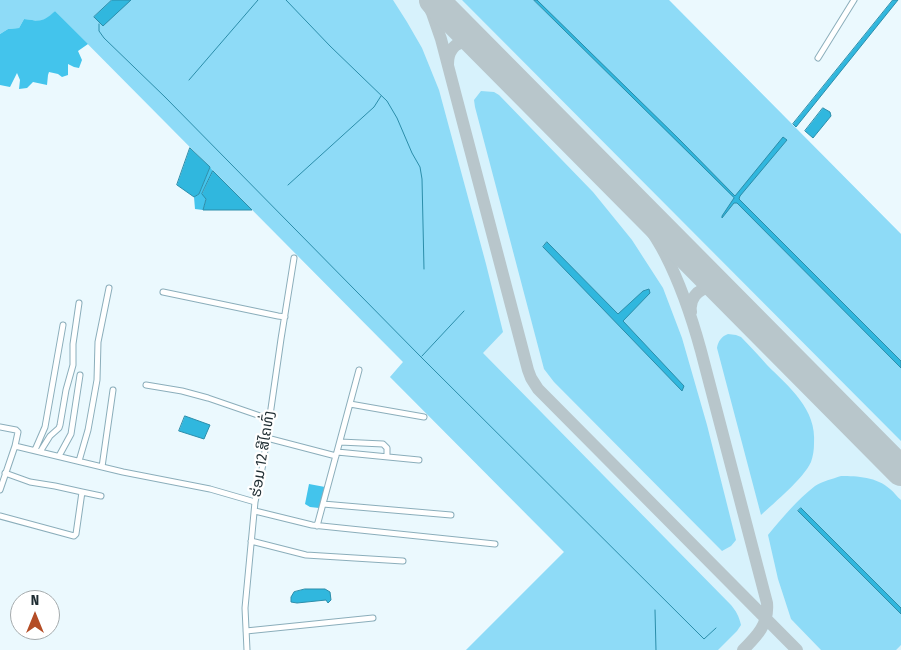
<!DOCTYPE html>
<html>
<head>
<meta charset="utf-8">
<style>
  body { margin:0 }
  #map { position:relative; width:901px; height:650px; overflow:hidden; background:#ebf9fe; font-family:"Fira Sans Condensed",sans-serif }
  canvas { display:block }
  .north { position:absolute; left:10px; top:590px; width:50px; height:50px; box-sizing:border-box; background:#fff; border:1px solid #a5abad; border-radius:50%; rotate:0deg; font-size:14px; font-weight:700; line-height:20px; text-align:center; color:#1e2c31 }
  .north::after { content:''; display:block; margin:auto; width:18px; height:22px; background:#b44d26; clip-path:polygon(50% 0,100% 100%,50% 72%,0 100%) }
</style>
</head>
<body>
<div id="map">
<canvas width="901" height="650"></canvas>
<div class="north">N</div>
</div>
<script>
const ctx = document.querySelector('canvas').getContext('2d');
ctx.lineJoin = 'round';
function fillPath(path, color) {
  ctx.fillStyle = color;
  ctx.fill(path, 'evenodd');
}
function stroke(path, color, width, dash) {
  ctx.strokeStyle = color;
  ctx.lineWidth = width;
  ctx.lineCap = dash ? 'butt' : 'round';
  ctx.setLineDash(dash || []);
  ctx.stroke(path);
}
function write(font, color, halo, rows, align = 'center') {
  ctx.font = font + ' "Fira Sans Condensed","Noto Sans Lao",sans-serif';
  ctx.lineWidth = 4.5;
  ctx.setLineDash([]);
  ctx.textBaseline = 'middle';
  ctx.strokeStyle = halo;
  ctx.fillStyle = color;
  for (const [text, x, y, turn = 0] of rows) {
    ctx.save();
    ctx.translate(x, y);
    ctx.rotate((+turn || 0) * Math.PI / 180);
    ctx.textAlign = isNaN(turn) ? turn : align;
    if (halo) ctx.strokeText(text, 0, 0);
    ctx.fillText(text, 0, 0);
    ctx.restore();
  }
}
const built = new Path2D(`
  M44 0H669L901 234V650H466L564 552 390 377 403 362Z`);
const green = new Path2D(`
  M0 0H393L407 22 422 48 439 90 486 264 503 332 483 353 731 605C736 611 739 616 741 625L737 631 718 650H466L564 552 390 377 403 362 55 11 46 20 40 21 24 19 19 28 8 29 0 34Z
  M462 0H669L901 234V441Z
  M481 91 494 92 499 95 593 192 632 240 663 288 682 338 707 425 736 540 731 546 722 551 554 382 544 369 475 107 474 100Z
  M728 334 736 335 741 337C750 346 759 356 767 365 789 387 817 409 814 444 814 450 813 456 811 462 803 479 775 502 761 515L717 348C718 341 722 336 728 334Z
  M841 476C857 476 877 477 890 489 894 492 897 497 901 500V645L896 650H821L791 619 778 579 768 535C782 518 798 499 815 486 823 481 832 479 841 476Z`);
const forest = new Path2D(`
  M55 11 88 44 78 51 82 60 79 68 74 67 68 64V75L62 77 58 74 49 72 48 75 47 85 33 82 27 88 19 89 20 80 17 73 10 87 0 85V34L8 29 19 28 24 19C41 21 42 23 55 11Z
  M210 167 213 171 202 193 206 198 203 210 195 209 194 197 199 194Z
  M309 484 325 487 319 508 310 507 305 504Z`);
const water = new Path2D(`
  M112 0H131L103 26 94 17Z
  M534 0H537L680 140 735 196 783 137 787 140 740 196 739 199 901 361V368L737 203H734L722 218V216L734 198Z
  M893 0H898L796 127 793 124Z
  M823 108 830 112 831 116 813 138 805 131Z
  M190 148 210 167 199 194 194 197 177 185Z
  M213 171 252 210H203L206 199 202 194Z
  M547 242 618 314 643 291 649 289 650 293 623 321 684 386 682 391 543 247Z
  M185 416 210 425 204 439 179 431Z
  M801 508 901 608V614L798 511Z
  M305 589H325L330 592 331 600 328 603 326 600 297 603 291 602V597L294 592Z`);
const stream = new Path2D(`
  M286 0 330 46 387 101 397 118 412 153 420 167 422 179 424 269
  M99 24V31L104 38 165 97 421 357 704 639 716 628
  M189 80 258 0
  M288 185 374 107 381 96
  M422 356 464 311
  M655 610 656 650`);
const taxiway = new Path2D(`
  M425 0 432 13 441 39 528 370 531 378 538 389 797 650
  M448 66C448 62 448 57 450 53 456 39 471 40 481 48
  M617 185C635 207 652 229 665 254 681 285 692 318 701 351L767 603C769 624 757 636 743 650
  M691 312C689 300 697 288 711 288 717 288 721 292 726 294`);
const runway = new Path2D(`
  M434 0 901 471`);
const street = new Path2D(`
  M818 58 854 0
  M163 292 278 316 285 317
  M146 385 182 391 208 398 269 419
  M350 404 424 417
  M0 427 16 430 18 432 15 446 0 490
  M267 438 336 456
  M340 442 383 444 387 448V456
  M15 446 123 472 210 489 255 502
  M35 450 45 427 63 325
  M40 452 50 436 59 428 60 425 66 390 73 365V344L79 303
  M337 452 419 460
  M59 456 71 434 80 375
  M79 461 88 430 97 380 98 342 109 288
  M102 467 113 390
  M5 473 30 482 55 486 82 492 101 496
  M323 504 451 515
  M255 511 312 525 495 544
  M0 516 74 536 76 534 82 492
  M317 526 359 370
  M251 541 306 555 403 561
  M246 631 373 618
  M247 650 245 608 255 502 263 464 281 339 294 258`);
const streetNames = [
  ["ຮ່ອມ 12 ສີໄຄທົ່ງ",263,454,-81]
];
fillPath(built, '#d7f2fc');
fillPath(green, '#8edbf7');
fillPath(forest, '#43c4ec');
fillPath(water, '#30b7de');
stroke(water, '#2b8daa', 1);
stroke(stream, '#2b8daa', 1);
stroke(taxiway, '#b8c6cb', 12);
stroke(runway, '#b8c6cb', 30);
stroke(street, '#8baebb', 7);
stroke(street, '#fff', 5);
write('15px', '#1e2c31', '#fff', streetNames);
</script>
</body>
</html>
